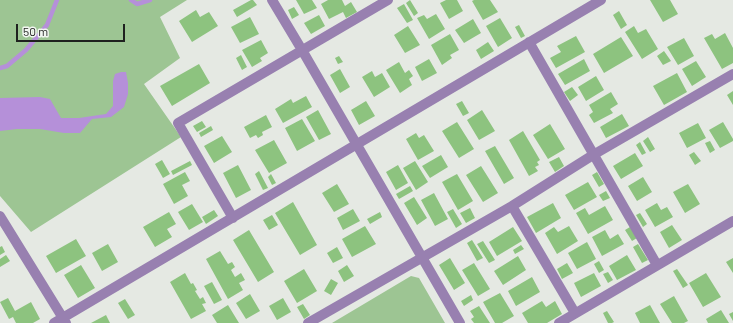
<!DOCTYPE html>
<html>
<head>
<meta charset="utf-8">
<style>
  body { margin:0 }
  #map { position:relative; width:733px; height:323px; overflow:hidden; background:#e5e9e3; font-family:Barlow,sans-serif }
  canvas { display:block }
  .scale { position:absolute; left:16px; top:24px; width:109px; height:18px; box-sizing:border-box; border:2px solid #1f211f; border-top:0; padding-left:5px; font-size:12px; line-height:14px; white-space:nowrap; color:#1f211f; -webkit-text-stroke:3px #f2f7f1; paint-order:stroke }
</style>
</head>
<body>
<div id="map">
<canvas width="733" height="323"></canvas>
<div class="scale">50 m</div>
</div>
<script>
const ctx = document.querySelector('canvas').getContext('2d');
ctx.lineJoin = 'round';
function fillPath(path, color) {
  ctx.fillStyle = color;
  ctx.fill(path, 'evenodd');
}
function stroke(path, color, width, dash) {
  ctx.strokeStyle = color;
  ctx.lineWidth = width;
  ctx.lineCap = dash ? 'butt' : 'round';
  ctx.setLineDash(dash || []);
  ctx.stroke(path);
}
const green = new Path2D(`
  M0 0H187L160 17 180 58 144 84 181 137 31 232 0 196Z
  M411 276 419 278 445 323H332Z`);
const water = new Path2D(`
  M121 72H126L128 83V94L124 107 111 117 92 119 80 133H64L40 129H17L0 131V98L40 97 50 99 61 118H79L106 114 113 106V81L115 74Z`);
const stream = new Path2D(`
  M131 0 137 4 150 0
  M0 68 7 66 26 50 47 25 57 0`);
const building = new Path2D(`
  M251 0H253L257 5 237 17 233 10Z
  M296 0H312L317 8 304 14Z
  M328 0H342L345 6 351 2 357 12 346 18 343 12 329 19 321 4Z
  M410 0 418 13 414 16 406 3Z
  M446 0H457L463 11 449 19 440 3Z
  M474 0H490L498 12 483 20 472 1Z
  M650 0H670L678 14 663 22Z
  M404 4 413 20 407 23 397 8Z
  M294 7 299 15 292 19 288 10Z
  M196 10 200 17 209 12 218 26 192 42 179 21Z
  M619 11 627 25 621 29 613 15Z
  M436 14 445 29 429 39 417 18 424 15 427 19Z
  M319 15 325 26 311 34 304 23Z
  M250 17 259 34 240 43 231 27Z
  M500 18 512 38 498 47 486 26Z
  M473 19 481 33 464 43 455 30Z
  M519 25 525 36 521 38 515 27Z
  M408 26 420 45 405 53 394 35Z
  M634 26 638 33 646 29 658 49 642 59 625 32Z
  M725 33 733 48V63L722 69 704 38 712 34 715 39Z
  M450 34 459 50 450 55 452 58 442 65 431 45Z
  M576 36 585 52 556 68 550 58 561 52 557 46Z
  M621 37 633 56 604 73 593 54Z
  M684 38 694 56 678 65 667 47Z
  M261 40 268 53 260 58 262 61 252 67 242 50Z
  M488 42 494 51 481 59 476 50Z
  M664 51 671 61 663 65 657 56Z
  M241 55 247 67 242 70 236 58Z
  M339 56 343 62 338 64 335 58Z
  M429 59 437 73 422 81 415 67Z
  M584 59 590 71 565 85 558 74Z
  M696 61 706 77 692 86 682 69Z
  M399 62 405 73 409 70 413 76 409 79 412 85 400 93 386 70Z
  M199 64 210 83 172 106 160 86Z
  M340 69 350 87 340 93 330 75Z
  M372 71 375 77 382 73 390 87 374 97 362 77Z
  M677 73 687 92 664 105 653 86Z
  M596 76 604 90 586 101 578 87Z
  M572 87 578 95 570 101 564 92Z
  M733 91V105L727 95Z
  M611 92 618 104 610 109 613 113 594 123 589 115 593 112 589 105Z
  M306 96 312 107 283 123 275 109 291 99 293 103Z
  M366 101 375 116 359 125 351 110Z
  M462 101 469 113 463 116 456 104Z
  M318 110 331 134 319 140 306 117Z
  M482 110 495 131 479 140 467 120Z
  M622 114 629 126 606 138 600 127Z
  M266 115 272 127 262 132 263 135 258 138 256 135 250 138 244 127Z
  M302 119 315 141 297 151 285 128Z
  M202 121 206 127 197 132 193 126Z
  M457 122 474 149 459 158 442 131Z
  M723 122 733 139V141L720 148 709 130Z
  M698 123 706 138 687 148 679 133Z
  M550 124 565 149 548 159 533 135Z
  M211 126 213 130 201 137 199 133Z
  M523 131 540 160 537 162 539 165 535 167 538 171 529 176 509 140Z
  M416 133 419 138 424 135 434 151 418 160 406 139Z
  M222 136 232 152 214 163 204 146Z
  M648 137 655 149 650 152 643 141Z
  M274 140 287 163 269 173 255 150Z
  M710 141 715 150 710 153 705 143Z
  M640 142 646 153 642 155 636 145Z
  M495 146 514 178 504 184 485 151Z
  M694 152 701 161 695 165 689 155Z
  M635 153 643 166 621 179 613 166Z
  M441 155 448 167 430 178 422 166Z
  M559 157 564 166 555 172 549 162Z
  M162 160 170 174 163 178 155 164Z
  M190 161 192 165 173 175 171 171Z
  M415 161 428 182 416 190 403 168Z
  M238 165 251 190 236 198 223 173Z
  M398 165 408 183 396 190 386 172Z
  M481 166 498 193 483 202 466 175Z
  M259 171 268 188 263 190 255 174Z
  M185 172 190 181 182 185 188 196 174 204 163 184Z
  M597 172 604 184 599 187 592 175Z
  M271 174 276 183 272 185 268 177Z
  M457 174 473 201 458 210 442 182Z
  M643 177 652 192 637 201 628 186Z
  M588 182 597 197 574 210 565 195Z
  M337 184 349 204 334 212 322 193Z
  M688 184 700 204 685 213 673 192Z
  M410 186 413 191 399 199 396 194Z
  M606 191 610 198 603 201 599 195Z
  M434 193 448 219 435 226 421 200Z
  M414 197 427 218 417 225 404 203Z
  M293 202 317 245 300 255 275 213Z
  M553 203 561 218 536 233 527 217Z
  M657 203 661 210 667 207 673 217 655 227 645 210Z
  M192 204 203 222 189 230 178 212Z
  M605 206 613 220 588 234 576 213 585 208 589 215Z
  M470 208 475 218 466 223 460 213Z
  M353 209 360 221 343 230 337 218Z
  M453 209 462 224 456 228 447 212Z
  M214 210 218 216 206 224 202 217Z
  M169 212 176 224 167 229 172 237 155 247 143 227Z
  M380 212 382 217 370 224 367 219Z
  M640 213 647 224 643 227 636 215Z
  M272 215 278 225 269 230 263 220Z
  M672 225 682 240 669 248 660 232Z
  M365 226 376 244 352 257 342 239Z
  M569 226 578 241 557 254 545 233 554 227 558 232Z
  M513 227 522 241 497 256 489 242Z
  M630 227 637 238 632 241 625 230Z
  M249 230 274 272 258 282 233 240Z
  M605 230 610 239 618 234 624 244 602 256 592 237Z
  M76 239 86 256 56 273 46 256Z
  M472 240 483 258 477 261 467 243Z
  M483 241 495 260 489 263 477 244Z
  M587 242 596 259 577 269 568 253Z
  M108 244 118 262 102 271 92 253Z
  M638 244 648 260 642 263 633 247Z
  M521 245 524 249 515 254 513 250Z
  M2 246 5 252 0 255V247Z
  M337 247 343 258 333 263 327 253Z
  M220 251 228 264 232 262 235 267 231 270 235 277 241 273 245 280 239 283 243 290 228 299 206 259Z
  M6 255 10 261 0 267V259Z
  M627 255 636 270 617 280 609 266Z
  M518 256 526 270 503 285 494 271Z
  M450 258 465 283 454 290 439 265Z
  M733 258V273L726 262Z
  M599 261 604 270 599 273 594 264Z
  M474 263 490 289 478 296 462 270Z
  M567 263 573 273 562 279 557 269Z
  M81 265 95 288 78 298 64 275Z
  M347 265 354 276 344 282 338 271Z
  M304 269 317 291 297 303 284 281Z
  M677 269 688 285 683 288 673 271Z
  M608 272 613 280 608 283 603 274Z
  M185 273 191 284 193 283 197 290 195 291 200 299 203 297 206 303 202 304 206 311 191 319 170 282Z
  M594 273 601 286 581 297 574 283Z
  M706 273 721 297 703 307 689 283Z
  M532 277 540 292 516 306 508 291Z
  M331 279 338 283 331 295 324 291Z
  M212 282 222 300 214 304 204 286Z
  M500 293 514 316 502 323H495L483 302Z
  M250 294 260 311 246 319 236 303Z
  M471 295 473 300 464 306 461 301Z
  M674 296 688 321 684 323H672L660 304Z
  M8 298 15 311 31 302 40 319 33 323H16L13 317 9 319 0 302Z
  M283 298 291 312 277 320 269 306Z
  M125 299 135 315 128 319 118 303Z
  M542 301 546 307 555 301 562 314 547 323H528L522 313Z
  M303 304 310 315 304 319 297 307Z
  M228 305 239 323H217L212 315Z
  M650 305 660 323H640L635 313Z
  M479 306 490 323H474L471 319 474 317 470 311Z
  M721 310 729 323H708L706 319Z
  M607 311 614 322 612 323H608L603 313Z
  M733 312V321L729 314Z
  M106 315 110 323H91Z`);
const minor = new Path2D(`
  M272 0 302 50 460 323
  M529 42 657 265
  M512 206 575 313
  M0 216 66 323
  M233 218 178 123 388 0
  M54 323 601 0
  M308 323 512 206 593 155 733 74
  M559 323 733 221`);
fillPath(green, '#9dc593');
fillPath(water, '#b590d9');
stroke(stream, '#b590d9', 4.5);
fillPath(building, '#8dc37f');
stroke(minor, '#9880b0', 10);
</script>
</body>
</html>
